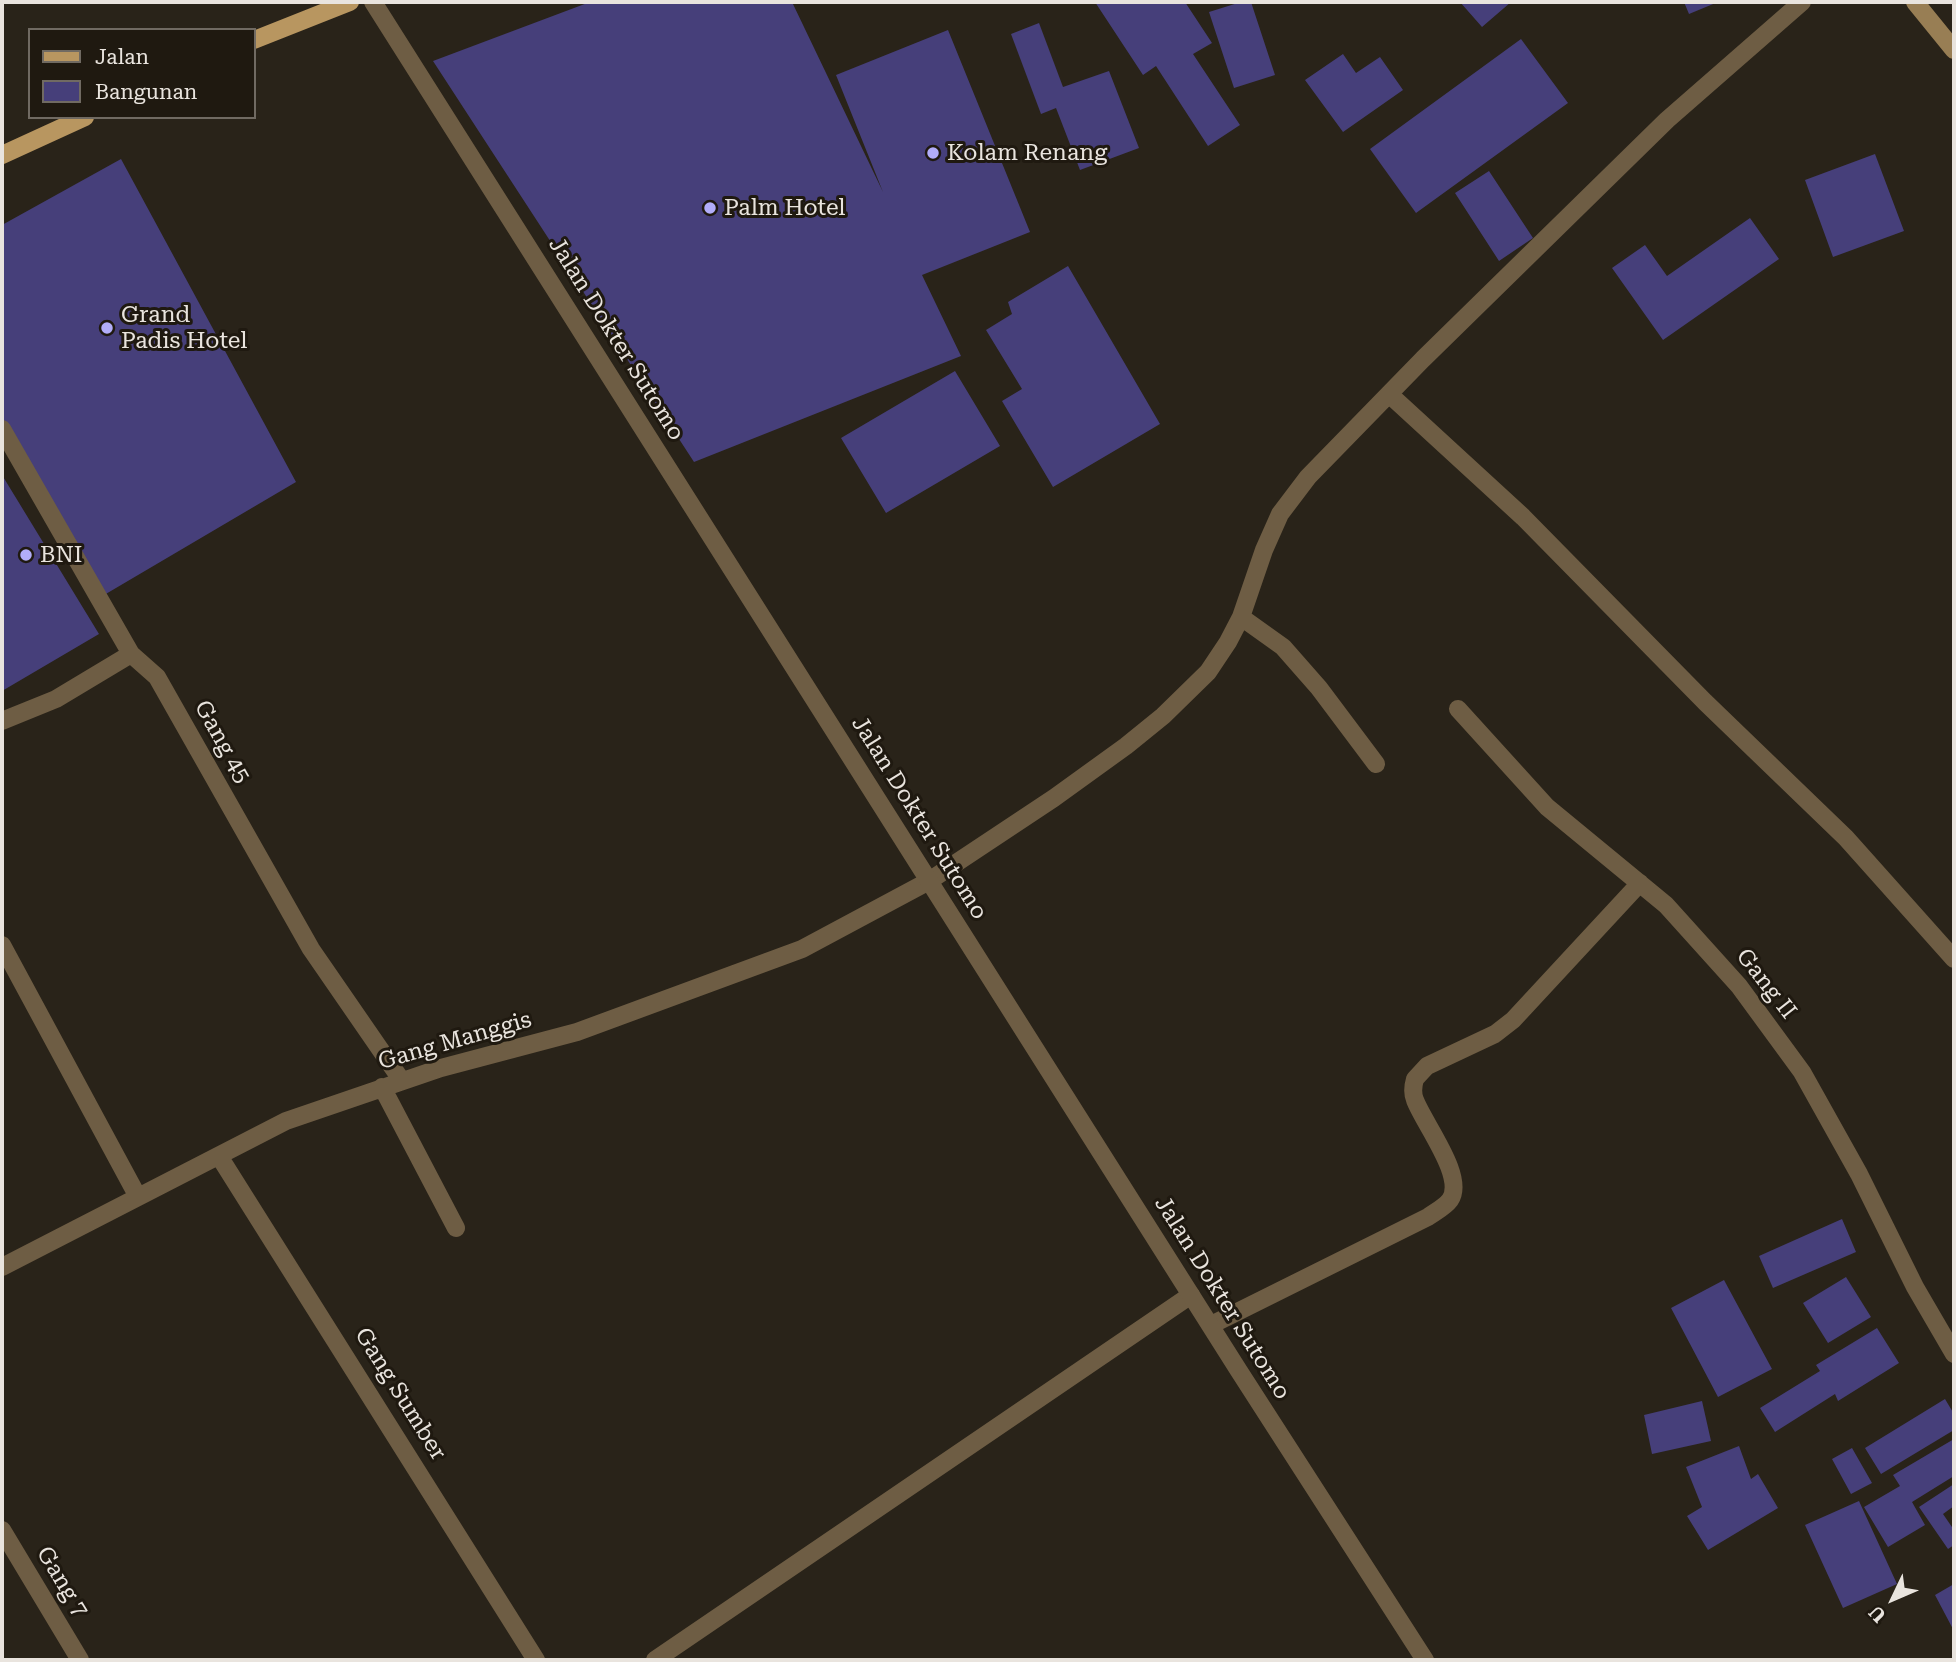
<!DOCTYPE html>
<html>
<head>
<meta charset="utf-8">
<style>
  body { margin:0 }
  #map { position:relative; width:1956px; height:1662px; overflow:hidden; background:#292319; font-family:"Roboto Serif",serif }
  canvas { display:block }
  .frame { position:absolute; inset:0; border:4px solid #e9e4de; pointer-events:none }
  .legend { position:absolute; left:28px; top:28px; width:228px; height:91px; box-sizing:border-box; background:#1f1910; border:2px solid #706a62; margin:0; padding:9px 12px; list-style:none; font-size:21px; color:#e9e4de }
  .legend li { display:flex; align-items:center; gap:14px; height:35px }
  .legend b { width:35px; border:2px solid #706a62 }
  .north { position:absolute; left:1858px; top:1564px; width:70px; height:70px; -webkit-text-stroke:5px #1f1910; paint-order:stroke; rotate:226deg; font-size:19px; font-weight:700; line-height:28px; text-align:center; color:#e9e4de }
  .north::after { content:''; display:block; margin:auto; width:24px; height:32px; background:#e9e4de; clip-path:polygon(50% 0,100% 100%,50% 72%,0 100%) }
</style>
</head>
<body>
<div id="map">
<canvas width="1956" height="1662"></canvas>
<div class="frame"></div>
<ul class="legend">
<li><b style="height:9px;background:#b89660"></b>Jalan</li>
<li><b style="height:19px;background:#463f7a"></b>Bangunan</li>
</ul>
<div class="north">U</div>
</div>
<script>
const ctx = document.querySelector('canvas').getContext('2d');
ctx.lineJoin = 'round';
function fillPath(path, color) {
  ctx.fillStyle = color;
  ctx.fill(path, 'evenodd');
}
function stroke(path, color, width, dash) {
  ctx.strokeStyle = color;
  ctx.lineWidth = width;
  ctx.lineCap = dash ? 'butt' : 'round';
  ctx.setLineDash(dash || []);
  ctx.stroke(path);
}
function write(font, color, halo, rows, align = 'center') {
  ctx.font = font + ' "Roboto Serif",serif';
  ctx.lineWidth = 6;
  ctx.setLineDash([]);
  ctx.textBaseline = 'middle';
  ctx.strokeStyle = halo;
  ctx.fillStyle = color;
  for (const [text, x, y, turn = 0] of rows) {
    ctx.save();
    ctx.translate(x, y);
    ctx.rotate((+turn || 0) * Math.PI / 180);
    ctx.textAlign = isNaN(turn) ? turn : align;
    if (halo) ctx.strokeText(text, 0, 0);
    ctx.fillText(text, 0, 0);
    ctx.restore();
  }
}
const building = new Path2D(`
  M590 2H792L883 192 836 75 948 30 1030 232 922 275 961 356 694 462 433 61Z
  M1095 2H1185L1212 43 1193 54 1240 125 1208 146 1156 66 1143 75Z
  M1241 2H1251L1275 75 1234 88 1209 12Z
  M1460 2H1511L1482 27Z
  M1684 2H1718L1689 14Z
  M1039 23 1063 87 1109 71 1139 148 1080 170 1056 108 1041 114 1011 34Z
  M1521 39 1568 103 1416 213 1370 149Z
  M1343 54 1356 73 1380 57 1403 90 1343 132 1305 80Z
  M1875 154 1904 231 1833 257 1805 180Z
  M121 159 296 482 99 598 2 431V225Z
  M1489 171 1533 238 1499 261 1455 193Z
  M1750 218 1779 259 1663 340 1612 268 1645 245 1667 276Z
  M1068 266 1160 424 1053 487 1002 401 1022 389 986 330 1012 314 1008 302Z
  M955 371 1000 446 886 513 841 438Z
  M2 475 99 634 2 691Z
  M1842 1219 1856 1252 1773 1288 1759 1256Z
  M1846 1277 1871 1317 1828 1343 1803 1303Z
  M1724 1280 1772 1369 1718 1397 1671 1308Z
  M1877 1328 1899 1363 1838 1401 1835 1394 1775 1432 1760 1408 1820 1371 1816 1365Z
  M1945 1399 1954 1414V1430L1881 1474 1865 1448Z
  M1702 1401 1711 1441 1652 1454 1644 1415Z
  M1954 1439V1476L1912 1502 1925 1525 1888 1547 1864 1507 1900 1486 1893 1475Z
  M1739 1446 1751 1479 1758 1474 1778 1508 1708 1550 1687 1516 1702 1507 1686 1467Z
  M1852 1448 1872 1483 1851 1494 1832 1459Z
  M1954 1484V1506L1943 1514 1954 1530V1545L1948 1549 1919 1507Z
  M1859 1501 1897 1584 1843 1608 1805 1525Z
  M1954 1584V1631L1935 1595Z`);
const minor = new Path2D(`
  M1389 394 1523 517 1705 702 1846 838 1954 959
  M2 429 131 654 157 677 311 949 402 1081
  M1241 617 1283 647 1319 688 1376 764
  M1458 709 1547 807 1666 905 1739 986 1802 1072 1859 1174 1915 1287 1954 1354
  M2 721 56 699 131 654
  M2 945 138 1197
  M382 1087 456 1228
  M219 1156 536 1660
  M2 1267 286 1121 441 1068 577 1032 802 949 929 881 1054 798 1126 746 1163 716 1208 672 1228 642 1241 617 1264 550 1280 514 1308 477 1423 359 1667 120 1802 2
  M1211 1325 1428 1217C1435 1212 1445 1207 1450 1200 1466 1177 1424 1124 1415 1100 1412 1093 1413 1086 1415 1079L1427 1066 1495 1034 1513 1020 1640 883
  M2 1530 80 1660
  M655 1660 1191 1295`);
const tertiary = new Path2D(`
  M373 2 1239 1371 1425 1660`);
const secondary = new Path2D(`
  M1915 2 1954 50`);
const primary = new Path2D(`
  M254 40 350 2
  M2 155 85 117`);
const markers = [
  [933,153,7,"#b2adf9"],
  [710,208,7,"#b2adf9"],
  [107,328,7,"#b2adf9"],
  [26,555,7,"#b2adf9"]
];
const poiNames = [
  ["Kolam Renang",947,153],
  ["Palm Hotel",724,208],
  ["Grand",121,315],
  ["Padis Hotel",121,341],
  ["BNI",40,555]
];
const streetNames = [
  ["Jalan Dokter Sutomo",616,339,58],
  ["Gang 45",222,742,61],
  ["Jalan Dokter Sutomo",919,818,58],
  ["Gang II",1766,984,52],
  ["Gang Manggis",455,1041,-16],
  ["Jalan Dokter Sutomo",1222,1298,58],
  ["Gang Sumber",400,1394,58],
  ["Gang 7",62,1582,59]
];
fillPath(building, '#463f7a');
stroke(minor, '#6e5d44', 18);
stroke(tertiary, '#6e5d44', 18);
stroke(secondary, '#987e54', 18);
stroke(primary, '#b89660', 18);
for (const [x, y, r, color] of markers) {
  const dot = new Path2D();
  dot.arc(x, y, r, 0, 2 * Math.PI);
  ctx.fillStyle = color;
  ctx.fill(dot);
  stroke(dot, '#1f1910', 2.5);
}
write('23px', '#e9e4de', '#1f1910', poiNames, 'left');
write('23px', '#e9e4de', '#1f1910', streetNames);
</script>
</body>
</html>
